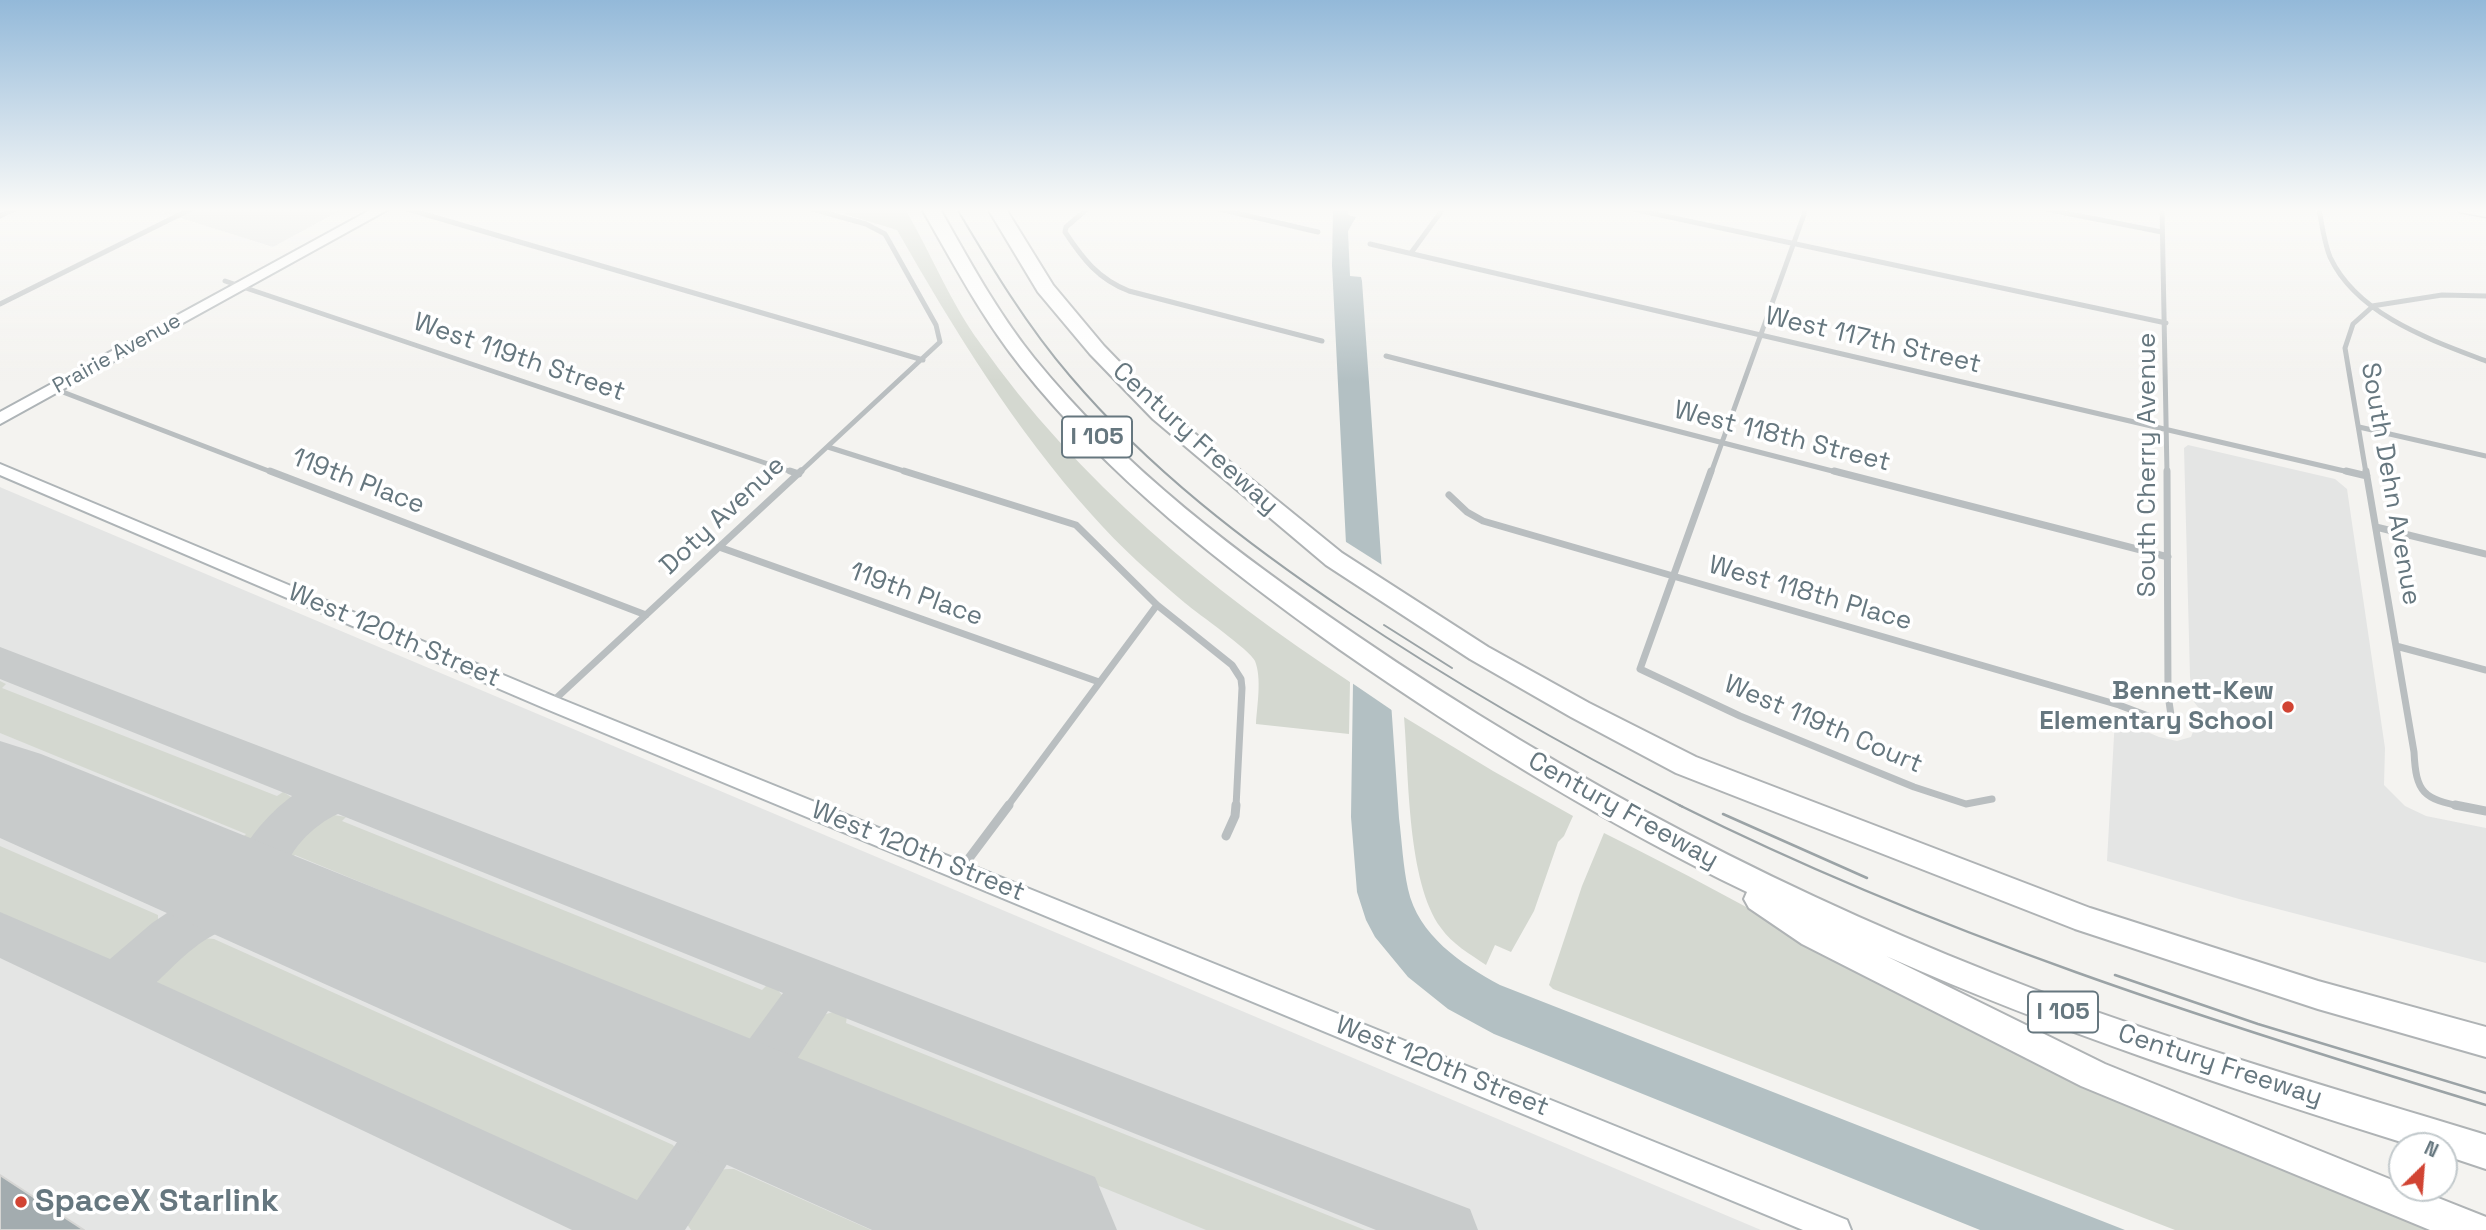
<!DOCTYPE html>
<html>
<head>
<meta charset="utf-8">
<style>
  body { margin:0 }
  #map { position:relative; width:2486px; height:1230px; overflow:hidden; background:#f4f3f0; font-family:"Space Grotesk",sans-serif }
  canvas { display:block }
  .north { position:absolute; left:2388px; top:1132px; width:70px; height:70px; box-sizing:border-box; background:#fff; border:2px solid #c2c9cc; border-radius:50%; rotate:25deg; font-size:19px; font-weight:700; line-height:28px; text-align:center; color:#66777f }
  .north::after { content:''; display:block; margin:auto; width:24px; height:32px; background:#d14433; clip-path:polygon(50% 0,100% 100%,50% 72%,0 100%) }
</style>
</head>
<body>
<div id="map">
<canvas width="2486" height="1230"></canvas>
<div class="north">N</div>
</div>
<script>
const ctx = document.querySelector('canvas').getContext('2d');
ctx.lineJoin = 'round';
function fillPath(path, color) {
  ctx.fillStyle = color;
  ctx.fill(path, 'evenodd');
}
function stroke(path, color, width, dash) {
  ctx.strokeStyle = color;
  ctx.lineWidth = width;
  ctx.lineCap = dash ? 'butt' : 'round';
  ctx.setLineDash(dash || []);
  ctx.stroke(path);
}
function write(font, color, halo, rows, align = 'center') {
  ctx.font = font + ' "Space Grotesk",sans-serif';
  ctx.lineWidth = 7;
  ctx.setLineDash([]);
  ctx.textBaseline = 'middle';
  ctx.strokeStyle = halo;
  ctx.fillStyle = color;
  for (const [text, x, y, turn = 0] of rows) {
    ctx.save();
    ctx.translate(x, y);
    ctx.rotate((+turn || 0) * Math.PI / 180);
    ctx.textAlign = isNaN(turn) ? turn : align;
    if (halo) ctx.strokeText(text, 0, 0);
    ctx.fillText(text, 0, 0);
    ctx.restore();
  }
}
const built = new Path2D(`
  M152 209H343L273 247Z
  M2188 445 2335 479 2347 489 2385 748 2384 785 2405 806 2426 816 2486 828V963L2239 899 2107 861 2115 718 2159 737 2177 741 2191 737 2201 711 2194 702 2190 677 2184 448Z
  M0 487 2 488 1761 1230H0Z`);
const green = new Path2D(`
  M851 209H905C931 253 950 302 980 343 1077 481 1210 590 1350 682L1349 734 1256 724C1257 705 1262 679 1255 661 1250 650 1198 614 1185 603 1153 576 1120 547 1092 515 1015 429 954 330 897 230L844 214Z
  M0 681 6 684 2 688 277 796 283 792 293 798 294 806C282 822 260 847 238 842L246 834 0 733Z
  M1404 717 1493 771 1573 816 1564 836 1558 842 1534 911 1511 952 1495 945 1486 965C1470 954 1452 944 1441 928 1407 882 1409 775 1404 717Z
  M328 814 346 817 342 821 762 990 767 985 776 988 782 995C787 1014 755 1058 733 1047L738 1038 295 855 287 861 284 860C280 841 312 820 328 814Z
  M1604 833C1756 908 1901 996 2053 1068 2179 1128 2308 1180 2438 1230H2175L1553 989 1549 985 1582 886Z
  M0 846 158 915V921L119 957 107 961 0 913Z
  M202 938 214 939 673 1145 677 1152C673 1172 650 1201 629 1203L157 984 158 976Z
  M835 1012 847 1016 846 1023 1365 1230H1206L803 1064 796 1073 789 1063C789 1043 815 1013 835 1012Z
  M729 1169H734L871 1230H691L683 1218C687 1198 708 1169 729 1169Z`);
const water = new Path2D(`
  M1333 209H1348V215L1356 217 1348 231 1350 276 1361 277 1362 281 1399 818C1402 842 1403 866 1408 889 1418 935 1461 964 1500 985L2125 1230H1980L1494 1034 1448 1009 1408 977 1375 937 1366 920 1357 892 1351 817 1353 683 1332 265Z`);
const pier = new Path2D(`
  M1343 540 1384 566 1396 713 1349 681Z`);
const taxiway = new Path2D(`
  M0 647 1449 1201 1470 1209 1478 1230H1376L828 1011 775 1093 809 1104 818 1123 809 1142C803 1144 795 1149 789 1149 761 1149 757 1139 731 1158L685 1230H572L0 958V912L110 959 152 923 179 905 237 885C229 854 269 813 292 796L0 679ZM338 814 783 993 745 1045C719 1067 704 1052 674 1064L666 1082 674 1100 700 1109 637 1200 157 982C180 960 205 932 238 927 258 924 275 925 293 919L300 904 293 889 283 880C284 854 314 824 338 814Z`);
const runway = new Path2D(`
  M0 741 41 754 1095 1177 1117 1230H872L0 838Z`);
const building = new Path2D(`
  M0 1175 84 1230H0Z`);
const minorFar2 = new Path2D(`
  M407 209 923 360
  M1087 209 1066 227 1065 232C1083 259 1098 279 1129 291L1322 341
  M1219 209 1318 232
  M1632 209 2166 323
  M2045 209 2162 232
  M2162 209 2167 473
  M2319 209C2322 225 2324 242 2330 257 2357 315 2431 340 2486 361
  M0 216 15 209
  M1370 244 2353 473
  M1411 253 1443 209
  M225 281 795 473
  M0 304 191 209
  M2372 306 2442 295 2486 296
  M1386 356 1840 473
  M55 389 274 473
  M2359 427 2486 456
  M828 447 910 473
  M799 473 940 342 936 325 885 234 866 224 812 209
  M1711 473 1806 209
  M2366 473 2345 348 2353 324 2372 307`);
const minorFar1 = new Path2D(`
  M270 471 646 615
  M790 471 799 474
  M904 471 1076 525 1157 605 1232 665 1241 679 1242 688 1236 807
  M1711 471 1640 669 1740 716 1914 787 1966 804 1992 799
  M1834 471 2168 557
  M2346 471 2367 476
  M2366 471 2414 752C2416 793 2423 799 2464 807
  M1449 495 1467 512 1483 521 2119 705 2156 719H2167L2171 715 2168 695 2167 471
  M2376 527 2486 554
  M719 547 1099 682
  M2396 646 2486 670
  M551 703 801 471
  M1007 807 1157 605`);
const minor = new Path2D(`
  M2455 805 2486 811
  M1226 836 1235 816 1236 805
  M961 869 1009 805`);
const secondary = new Path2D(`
  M372 209H389L0 424V412Z
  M0 464 558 698 1837 1216 1847 1220 1851 1230H1803L544 708 0 475Z`);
const primary = new Path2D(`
  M2457 209H2486V217L2459 212Z`);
const motorway = new Path2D(`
  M922 209H940C969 260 997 312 1034 358 1123 468 1240 556 1356 635 1568 780 1795 899 2036 990 2184 1045 2335 1089 2486 1135V1169L2444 1155V1146H2414C2236 1090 2057 1032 1886 956L2105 1064 2402 1184V1188H2413L2486 1217V1230H2430L2081 1086 1802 944 1749 908 1744 899 1747 892C1604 823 1470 740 1339 649 1224 567 1109 478 1021 367 982 318 953 263 922 209Z
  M988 209H1006L1053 285 1104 346 1167 411 1342 553 1488 647 1589 703 1696 757 2090 908 2318 981 2486 1027V1057L2318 1009 2075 929 1676 773 1571 717 1470 659 1326 565 1153 419 1090 354 1038 292Z`);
const tramFar1 = new Path2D(`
  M957 209C991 266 1026 325 1070 376 1149 469 1247 544 1348 612 1458 686 1565 747 1683 807
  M1384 625 1452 668`);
const tram = new Path2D(`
  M1679 805C1936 934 2212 1022 2486 1105
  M1723 814 1867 878
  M2115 975 2258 1024 2486 1093`);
const markers = [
  [2288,707,7,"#d14433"],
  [21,1202,7,"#d14433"]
];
const farStreetnames = [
  ["Prairie Avenue",117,354,-29]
];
const shields = [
  [1097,437,70],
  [2063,1012,70]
];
const shieldNames = [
  ["I 105",1097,437],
  ["I 105",2063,1012]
];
const streetNames = [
  ["West 117th Street",1873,341,13],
  ["West 119th Street",519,358,19],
  ["West 118th Street",1782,437,14],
  ["Century Freeway",1195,439,42],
  ["South Cherry Avenue",2148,465,-90],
  ["119th Place",358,482,21],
  ["South Dehn Avenue",2390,484,80],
  ["Doty Avenue",723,516,-43],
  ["West 118th Place",1810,594,16],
  ["119th Place",916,595,20],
  ["West 120th Street",394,636,23],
  ["West 119th Court",1823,725,23],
  ["Century Freeway",1623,811,29],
  ["West 120th Street",918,852,22],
  ["Century Freeway",2220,1066,18],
  ["West 120th Street",1442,1067,22]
];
const poiNames = [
  ["Bennett-Kew",2274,692],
  ["Elementary School",2274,722]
];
const nearPoinames = [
  ["SpaceX Starlink",35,1202]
];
fillPath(built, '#e4e5e4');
fillPath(green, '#d4d8d0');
fillPath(water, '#b3c0c3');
fillPath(pier, '#f4f3f0');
fillPath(taxiway, '#c8cbcb');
fillPath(runway, '#c8cbcb');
fillPath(building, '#a3acaf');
stroke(building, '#d5d5d3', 2);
stroke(secondary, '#aeb4b7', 4);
stroke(primary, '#adb2b5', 3);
stroke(motorway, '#afb3b5', 4);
stroke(minorFar2, '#b9bec0', 5);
stroke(minorFar1, '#b9bec0', 7);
stroke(minor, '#b9bec0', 9);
fillPath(secondary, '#fff');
fillPath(primary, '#fff');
fillPath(motorway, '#fff');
stroke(tramFar1, '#9ba3a6', 2);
stroke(tram, '#9ba3a6', 2.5);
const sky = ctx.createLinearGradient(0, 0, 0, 381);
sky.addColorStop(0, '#93b9d9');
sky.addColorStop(0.55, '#fafaf8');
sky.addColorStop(1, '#fafaf800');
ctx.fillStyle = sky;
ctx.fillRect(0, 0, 2486, 381);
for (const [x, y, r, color] of markers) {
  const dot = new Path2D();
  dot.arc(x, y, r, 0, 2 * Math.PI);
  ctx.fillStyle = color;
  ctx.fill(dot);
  stroke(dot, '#fff', 2.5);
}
write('21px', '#66777f', '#fff', farStreetnames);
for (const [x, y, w] of shields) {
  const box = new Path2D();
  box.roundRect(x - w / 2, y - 20.5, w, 41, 5);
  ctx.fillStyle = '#fff';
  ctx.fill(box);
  stroke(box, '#66777f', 2);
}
write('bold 24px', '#66777f', null, shieldNames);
write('26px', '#66777f', '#fff', streetNames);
write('bold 26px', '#66777f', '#fff', poiNames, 'right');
write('bold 32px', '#66777f', '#fff', nearPoinames, 'left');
</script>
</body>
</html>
